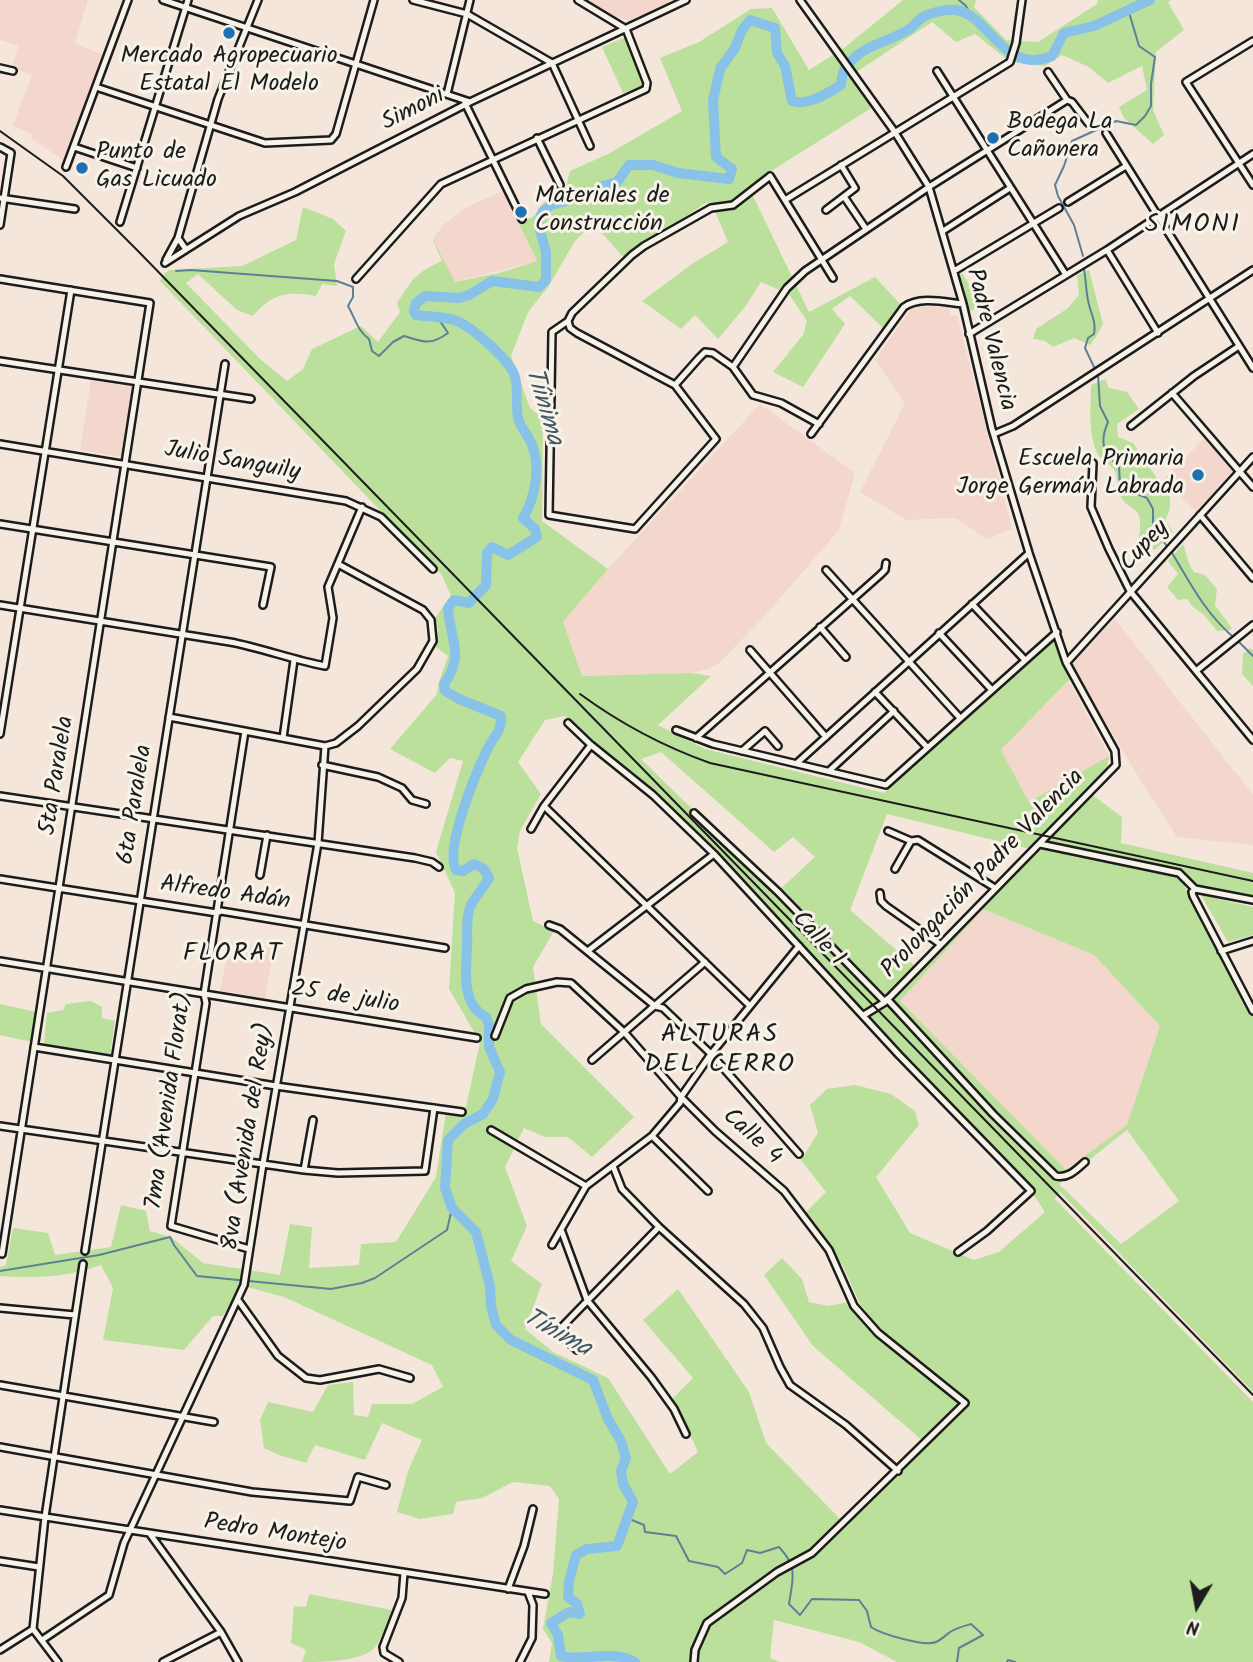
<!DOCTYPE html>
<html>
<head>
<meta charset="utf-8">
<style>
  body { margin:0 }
  #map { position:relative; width:1253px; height:1662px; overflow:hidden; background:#f5e6db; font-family:Kalam,sans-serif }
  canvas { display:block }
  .north { position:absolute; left:1162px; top:1571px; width:70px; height:70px; -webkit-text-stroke:5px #f7f3e8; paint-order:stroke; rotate:190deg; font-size:19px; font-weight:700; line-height:28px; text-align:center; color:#1c1c1c }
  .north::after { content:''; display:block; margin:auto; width:24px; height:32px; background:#1c1c1c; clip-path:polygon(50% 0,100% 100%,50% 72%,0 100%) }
</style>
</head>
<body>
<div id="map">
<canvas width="1253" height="1662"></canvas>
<div class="north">N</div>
</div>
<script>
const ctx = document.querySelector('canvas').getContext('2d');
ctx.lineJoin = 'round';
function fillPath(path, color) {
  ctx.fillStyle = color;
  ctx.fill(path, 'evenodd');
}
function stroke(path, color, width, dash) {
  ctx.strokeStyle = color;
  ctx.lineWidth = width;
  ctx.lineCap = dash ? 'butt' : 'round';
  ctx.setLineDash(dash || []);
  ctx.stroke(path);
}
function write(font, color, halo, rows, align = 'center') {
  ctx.font = font + ' Kalam,sans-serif';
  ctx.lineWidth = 6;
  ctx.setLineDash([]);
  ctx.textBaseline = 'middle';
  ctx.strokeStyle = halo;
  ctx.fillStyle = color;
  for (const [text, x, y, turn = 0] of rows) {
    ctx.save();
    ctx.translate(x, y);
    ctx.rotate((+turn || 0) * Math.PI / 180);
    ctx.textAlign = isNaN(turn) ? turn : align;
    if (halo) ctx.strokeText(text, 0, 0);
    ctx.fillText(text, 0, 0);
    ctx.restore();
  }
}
const built = new Path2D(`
  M0 0H88L75 43 102 55 63 160 31 138 32 135 13 125 32 75 12 68 18 46 0 40Z
  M588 0H669L670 3 631 21 615 17Z
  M502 191 537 261 455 282 433 241 443 225 467 207Z
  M916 306 948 307 951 316 957 315 1012 529 986 539 956 518 906 520 860 492 905 403 875 360 911 309Z
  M91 380 133 387 122 457 80 450Z
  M760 404 855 473 839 530 763 618 719 663 708 669 692 673 582 676 563 622 608 569Z
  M1205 438 1233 471 1197 512 1163 479Z
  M1115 619 1253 795V845L1177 837 1144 786 1070 664Z
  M1069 681 1109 756 1029 802 1001 750Z
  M983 909 1094 955 1160 1026 1127 1126 1066 1170 899 1001Z
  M230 941 274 949 265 998 220 991Z`);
const green = new Path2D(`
  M903 0H976L974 7 1006 40 1038 42 1097 4 1098 0H1149L1138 11 1155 0H1171L1168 2 1184 30 1156 52 1153 110 1164 135 1153 144 1124 118 1119 107 1147 90 1142 66 1108 83 1089 67 1062 55 1045 66 1010 62 975 34 956 42 932 22 855 73 857 83 873 107 776 168 731 201 705 203 625 259 593 223 575 241 548 287 528 312 511 356 530 408 543 418 542 521 608 569 563 622 582 676 692 673 711 676 658 725 705 749 884 793 1054 639 1070 679 1001 750 1029 802 1109 756 1107 767 1086 790 1122 817 1121 843 1253 873V896L1184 885 1253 1016V1392L1060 1192 1053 1201 1055 1199 1253 1402V1662H897L859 1642 774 1620 770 1658 780 1662H549L552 1643 543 1629 553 1574 559 1499 550 1486 513 1482 482 1498 456 1502 453 1514 420 1519 397 1512 408 1471 422 1440 382 1423 365 1460 315 1445 306 1463 279 1455 264 1448 260 1420 268 1402 313 1412 328 1385 353 1382 354 1415 368 1417 372 1404H412L443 1387 432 1365 284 1297 240 1285 223 1316H213L184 1350 103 1340 113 1288 101 1265C62 1278 40 1278 0 1276V1267L6 1265 13 1228 48 1233 55 1255 111 1247 121 1205 146 1211 150 1231 171 1237 203 1263 280 1275 290 1224 312 1227 309 1268 359 1265 361 1244 396 1242 436 1177 446 1112 466 1107 480 1042 449 989 455 893 436 852 463 761 450 758 435 773 390 749 437 694 439 682 448 656 436 647 438 629 435 618 451 596 442 575 160 281 163 275 169 270 242 266 296 240 303 207 333 219 346 231 334 264 337 286 322 284 316 296C287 291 273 293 253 316L237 310 198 274 186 283 260 359 287 381 303 369 312 349 361 326 378 342 400 312 397 303C413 279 415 273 442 261L433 241 443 225 467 207 443 225 433 240 455 282 499 273 537 261 516 218 520 223 534 216 543 203 565 191 570 171 610 153 682 111 660 58 699 42 751 9 772 8 809 70 844 48ZM565 716 714 854 929 1086 1031 1191 1045 1212 999 1252 974 1260 910 1233 876 1177 919 1125 915 1111 891 1094 855 1085 827 1089 810 1105 818 1133 801 1160 826 1192 805 1213 837 1265 842 1264 860 1304 878 1327 969 1400 963 1405 871 1331 853 1301 829 1306 809 1302 802 1279 782 1258 764 1275 813 1346 924 1442 843 1522 766 1443 749 1392 678 1289 643 1320 693 1378 673 1398 698 1452 670 1474 608 1378 553 1352 525 1329 542 1284 511 1261 527 1226 505 1167 524 1128 545 1137H568L592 1157 634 1117 541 1024 533 967 554 931 533 921 517 848 520 831 541 794 518 762 545 720ZM661 752 774 852 793 837 815 857 777 892 641 759ZM887 814 1030 849 916 967 850 910ZM983 909 1094 955 1160 1026 1127 1125 1066 1170 900 1001ZM1127 1130 1179 1201 1121 1244 1059 1184Z
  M626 37 645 83 644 86 623 93 602 47Z
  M752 194 809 312 875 277 901 305 885 330 850 296 832 309 845 324 803 387 773 372 803 335 807 321 789 294 761 282 745 307 718 339 695 315 681 329 642 301 692 264 728 242 714 209 734 208Z
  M1089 270 1103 324 1096 337 1090 345 1074 338 1053 347 1045 341 1033 339 1036 329 1068 308 1079 295 1077 275Z
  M962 273 982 305 969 312 958 276Z
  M1105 379 1109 388 1127 392 1139 409 1117 424 1118 437 1133 443 1170 497V509L1165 521 1173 532 1155 550 1139 539C1145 500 1129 516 1119 493 1116 486 1118 477 1115 471 1111 465 1103 462 1099 456 1087 435 1091 407 1091 385Z
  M1183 544C1187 554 1187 563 1194 572L1205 575 1217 589 1215 605 1232 628 1230 630 1217 631 1204 615 1193 607 1187 599 1178 600 1167 587 1178 574 1168 561Z
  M1250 648 1253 650V686L1242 674 1243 654Z
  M1201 895 1253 907V935L1228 942Z
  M91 1001 102 1007V1018L115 1021 110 1056 44 1044 47 1013 63 1010 66 1004Z
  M0 1004 36 1012 32 1042 0 1035Z
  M309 1594 392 1610C387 1622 383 1635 376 1646 365 1662 322 1662 302 1662L306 1650 291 1643 294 1606 306 1607Z`);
const stream = new Path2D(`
  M959 0 966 6 972 17
  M1083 256 1074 225 1058 196 1055 185 1064 166 1072 141 1116 121 1136 125 1145 116 1151 106V84L1155 57 1139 46 1128 9
  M1084 269C1086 280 1086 294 1089 305 1092 316 1096 322 1094 334L1088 338 1085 348 1094 367
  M176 271 191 270 337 281 353 287V297L348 306C355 318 357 330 369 339L372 351 379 356 393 342 404 336C424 342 430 346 448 333L438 318
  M1098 375 1100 406 1108 422C1099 443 1103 451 1119 467L1120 484 1124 489 1147 498 1153 509V524L1166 545
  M1172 553C1191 584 1204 611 1232 636
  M1239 642 1253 656
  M0 1271 99 1255 170 1237 174 1245 197 1276 331 1289 362 1283 375 1278 447 1230 452 1208
  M627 1518 644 1525 645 1532 676 1536 689 1561 718 1567 725 1574 742 1563 747 1550 760 1553 779 1547C798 1567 793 1578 789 1604L800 1615 812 1599 859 1600 867 1611 871 1627C881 1634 925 1647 936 1642 941 1640 946 1635 950 1632 956 1628 964 1626 971 1624L983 1635 959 1648 957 1662
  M1007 1662 1008 1660 1015 1662`);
const river = new Path2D(`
  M635 1662C613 1649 584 1662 561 1656L558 1635 551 1623 569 1612 580 1614 577 1604 568 1597 569 1581 576 1555 587 1549 617 1546 633 1502 623 1484 621 1471 626 1458 621 1441 608 1419 593 1380 511 1340 496 1325 491 1306 490 1286 476 1232 452 1208 445 1188 448 1140 464 1124 483 1114 493 1099 500 1072 489 1047V1025L486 1017C461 1005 466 971 467 948 468 934 465 918 471 905 475 897 484 887 489 878L484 869 474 864 463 871 456 870C444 849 476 773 487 750 493 736 502 733 501 716L459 699 445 691 444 684C465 655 450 640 448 608L454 600 469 603 486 585 487 553 492 547 508 555 537 537 535 529 523 518C535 498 541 467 532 445 529 436 522 430 519 421 514 406 520 389 514 374 508 359 474 329 459 322 448 316 429 317 416 315L414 311 416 303 425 296 459 298 469 295 492 281 539 287 546 280V252L538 224 543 211 551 205 592 194 602 186 617 182 629 165H653L678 173 729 179 732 169 716 157 713 100 720 69 735 48 742 30 750 20 775 28 777 53 785 66 792 101C809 106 826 94 841 85 842 76 843 68 851 61 866 45 890 41 908 30 914 26 918 19 925 16 933 12 947 9 956 10 990 15 1003 76 1052 56L1064 33 1094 26 1150 0`);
const minor = new Path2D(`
  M163 0 470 102
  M413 0 467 14 552 63 590 146
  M800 0 894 131 929 187 963 304 992 429 1029 553 1066 662 1115 751 1116 765 885 1002 864 1015
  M1253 41 1186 82 1253 185
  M0 68 13 71
  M937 71 1066 275
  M1048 72 1067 100 1072 102 1088 123
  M96 87 265 143 331 140 336 134 374 0
  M447 94 470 0
  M465 103 522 219
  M1106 133 1253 368
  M537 138 560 185
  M0 147 11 153 0 225
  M74 147 137 168
  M66 167 128 0
  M770 176 833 278
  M0 198 75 209
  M845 198 866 229
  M785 200 1010 62 1016 43 1022 0
  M1068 202 1126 166
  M826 210 855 188 841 165
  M120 222 188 0
  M943 231 1010 188
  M185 248 178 238 218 99 258 0
  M1107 250 1158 333
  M166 260 178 238
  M165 263 239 216 295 192 470 102 686 0
  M954 271 1059 208
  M0 279 150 303 2 1254
  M356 279 441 184 646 89 647 83 626 29 578 0
  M568 321 570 328 577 333 675 385 716 439 635 529 549 515 552 332 568 321 572 313 632 255 644 246 711 208 733 205 769 177
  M969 334 1107 250 1253 154
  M0 361 251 399
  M733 367 787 288 805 271 929 187 1067 100
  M675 385 699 358 705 352 713 353 733 367 753 395 781 403 819 424
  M1172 393 1253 487
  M1131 426 1194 376 1239 346
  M811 434 904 307C920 296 944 302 963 304
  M994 434 1013 426 1253 270
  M0 444 346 501 381 517 433 569
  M1093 463 1091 507 1109 549 1130 591 1253 740
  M1200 515 1253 578
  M0 524 271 567 263 605
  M826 570 960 718
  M972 604 1025 660
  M0 605 230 642C262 648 293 660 325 666L333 618 328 587 362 507
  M820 627 846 657
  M939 633 992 690
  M750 650 826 737
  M1067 662 1253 457
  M1196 671 1253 625
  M875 692 927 747
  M169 717 325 746 336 743 358 726 417 669 433 641 431 620 423 610 338 564
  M568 723 591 745 653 795 714 854 899 1055 1031 1191 987 1231 958 1252
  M676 730 713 744 886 785 1057 632
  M245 731 204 994 206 1003 171 1226 249 1249
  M0 734 71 290
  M283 738 294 660
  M696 738 880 575 885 570 886 563
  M742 751 765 731 778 746
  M797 763 1029 553
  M322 765 378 777 402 788 412 800 426 804
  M829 771 894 711
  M0 796 415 858 432 862 439 867
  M544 806 749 1005
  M694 813 778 892 885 1002
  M531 829 544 806 591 745
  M888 831 911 841 918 840 995 888
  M1040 844 1179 873 1195 889
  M895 869 911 841
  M260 875 267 835
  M0 879 217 913 221 911 445 948
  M1195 889 1192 892 1193 896 1253 1011
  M1195 889 1253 900
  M880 893 881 901 886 906 940 944
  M549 925 560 929 655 1006 663 1008 711 1054 799 1154
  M589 950 714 854
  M1221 951 1253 941
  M0 961 477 1038
  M887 999 993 1114 1056 1176C1068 1179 1077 1169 1085 1162
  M495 1036 510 998 526 989 557 982 571 983 625 1033 681 1097 715 1131 784 1191 829 1250 854 1306 878 1333 965 1403 812 1553 777 1572 707 1623 695 1650 694 1662
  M34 1047 276 1086 462 1112
  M592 1060 705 962
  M0 1126 304 1170 338 1173 425 1171 434 1108
  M491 1130 586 1186
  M652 1136 708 1191
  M613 1166 622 1189 659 1227 744 1304 763 1328 780 1367 790 1385 846 1425 898 1471
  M304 1170 313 1120
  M562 1232 587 1300 651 1377 674 1409 686 1434
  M552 1245 586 1186 652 1136 680 1103 681 1097 711 1054 799 946
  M85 1251 225 364
  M238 1300 278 1356 306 1378 320 1380 379 1369 410 1378
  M0 1308 75 1315
  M577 1350 557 1332 659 1227
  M0 1385 214 1422
  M0 1447 252 1492 350 1501 358 1477 386 1485
  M0 1510 545 1594
  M150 1534 221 1632 238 1662
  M0 1561 39 1567
  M508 1589 524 1546 533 1509
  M33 1629 45 1517 83 1264
  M33 1629 58 1662
  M42 1640 109 1595 124 1543 244 1285 263 1164 318 843 325 746
  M0 1650 33 1629
  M163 1662 221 1632
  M399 1662 384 1653 383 1647 402 1598 404 1573
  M520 1662 532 1638 533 1605 528 1592`);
const rail = new Path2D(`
  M0 131 63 176 137 250 1253 1395
  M580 694C621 724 662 746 710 763L1253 881`);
const markers = [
  [229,33,7,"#1f6fb2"],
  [993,138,7,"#1f6fb2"],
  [82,168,7,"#1f6fb2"],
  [521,212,7,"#1f6fb2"],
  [1198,475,7,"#1f6fb2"]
];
const poiNames = [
  ["Mercado Agropecuario",229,58,"center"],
  ["Estatal El Modelo",229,86,"center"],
  ["Bodega La",1007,124],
  ["Cañonera",1007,152],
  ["Punto de",96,154],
  ["Gas Licuado",96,182],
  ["Materiales de",535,198],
  ["Construcción",535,226],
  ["Escuela Primaria",1184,461,"right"],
  ["Jorge Germán Labrada",1184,489,"right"]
];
const streetNames = [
  ["Simoni",414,111,-27],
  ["Padre Valencia",989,340,76],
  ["Julio Sanguily",232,463,10],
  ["Cupey",1146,547,-47],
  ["5ta Paralela",59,776,-81],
  ["6ta Paralela",137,805,-81],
  ["Prolongación Padre Valencia",984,875,-46],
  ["Alfredo Adán",225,895,8],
  ["Calle 1",817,940,47],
  ["25 de julio",345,999,9],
  ["7ma (Avenida Florat)",171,1101,-82],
  ["8va (Avenida del Rey)",250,1137,-81],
  ["Calle 4",751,1138,42],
  ["Pedro Montejo",275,1535,9]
];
const neighbourhoodNames = [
  ["SIMONI",1193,227],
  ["FLORAT",233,956],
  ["ALTURAS",720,1037],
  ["DEL CERRO",720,1067]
];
const waterNames = [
  ["Tíinima",542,407,73],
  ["Tínima",556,1335,29]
];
fillPath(built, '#f3d7cc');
fillPath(green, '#bbe09b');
stroke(stream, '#5d8096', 2);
stroke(river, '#89c2e8', 10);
stroke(minor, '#1c1c1c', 10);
stroke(minor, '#f7f3e8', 5);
stroke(rail, '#1c1c1c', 2);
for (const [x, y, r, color] of markers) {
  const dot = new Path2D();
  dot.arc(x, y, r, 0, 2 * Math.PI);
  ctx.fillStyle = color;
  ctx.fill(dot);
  stroke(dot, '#f7f3e8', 2.5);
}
write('24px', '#1c1c1c', '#f7f3e8', poiNames, 'left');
write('24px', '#1c1c1c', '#f7f3e8', streetNames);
ctx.letterSpacing = '2px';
write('26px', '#1c1c1c', '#f7f3e8', neighbourhoodNames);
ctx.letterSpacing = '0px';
write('italic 26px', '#425663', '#f7f3e8', waterNames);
</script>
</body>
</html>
